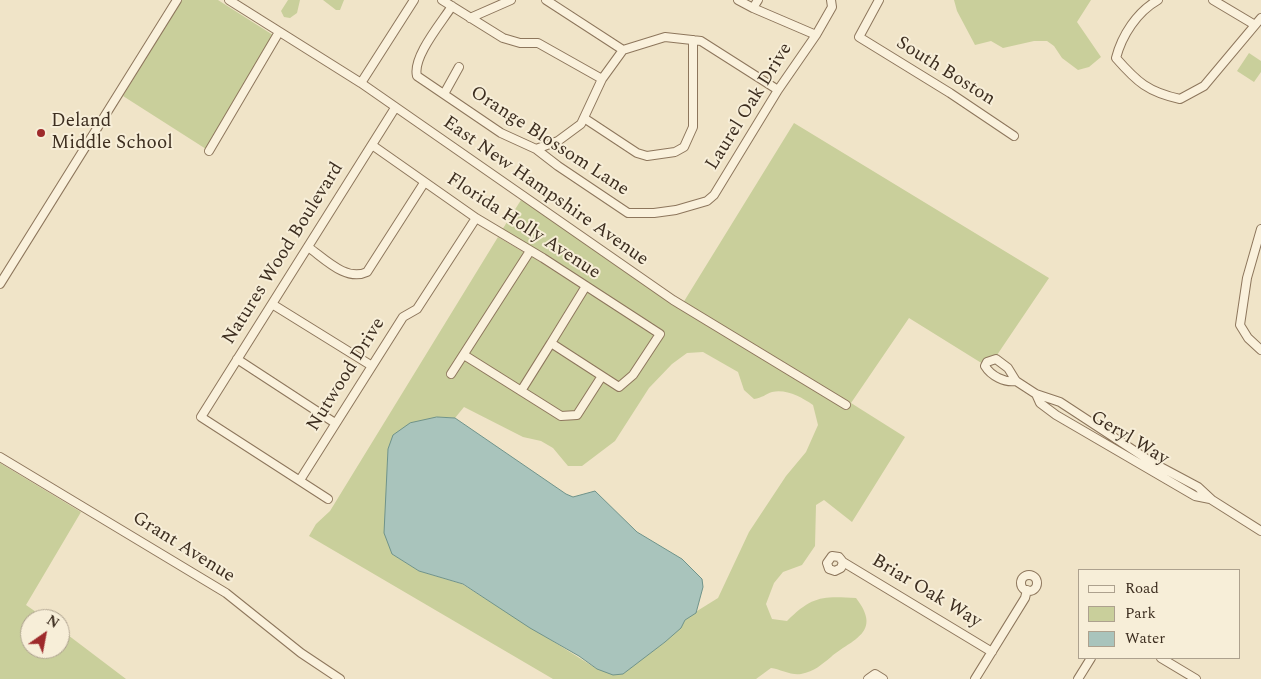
<!DOCTYPE html>
<html>
<head>
<meta charset="utf-8">
<style>
  body { margin:0 }
  #map { position:relative; width:1261px; height:679px; overflow:hidden; background:#f0e4c8; font-family:Spectral,serif }
  canvas { display:block }
  .legend { position:absolute; left:1078px; top:569px; width:162px; height:90px; box-sizing:border-box; background:#f7eed8; border:1px solid #ada18e; margin:0; padding:6px 9px; list-style:none; font-size:15px; color:#3d2e20 }
  .legend li { display:flex; align-items:center; gap:10px; height:25px }
  .legend b { width:25px; border:1px solid #ada18e }
  .north { position:absolute; left:20px; top:609px; width:50px; height:50px; box-sizing:border-box; background:#f7eed8; border:1px solid #ada18e; border-radius:50%; rotate:33deg; font-size:14px; font-weight:700; line-height:20px; text-align:center; color:#3d2e20 }
  .north::after { content:''; display:block; margin:auto; width:18px; height:22px; background:#9e2a2b; clip-path:polygon(50% 0,100% 100%,50% 72%,0 100%) }
</style>
</head>
<body>
<div id="map">
<canvas width="1261" height="679"></canvas>
<ul class="legend">
<li><b style="height:6px;background:#faf1dc"></b>Road</li>
<li><b style="height:14px;background:#c9cf9b"></b>Park</li>
<li><b style="height:14px;background:#a9c4bc"></b>Water</li>
</ul>
<div class="north">N</div>
</div>
<script>
const ctx = document.querySelector('canvas').getContext('2d');
ctx.lineJoin = 'round';
function fillPath(path, color) {
  ctx.fillStyle = color;
  ctx.fill(path, 'evenodd');
}
function stroke(path, color, width, dash) {
  ctx.strokeStyle = color;
  ctx.lineWidth = width;
  ctx.lineCap = dash ? 'butt' : 'round';
  ctx.setLineDash(dash || []);
  ctx.stroke(path);
}
function write(font, color, halo, rows, align = 'center') {
  ctx.font = font + ' Spectral,serif';
  ctx.lineWidth = 4;
  ctx.setLineDash([]);
  ctx.textBaseline = 'middle';
  ctx.strokeStyle = halo;
  ctx.fillStyle = color;
  for (const [text, x, y, turn = 0] of rows) {
    ctx.save();
    ctx.translate(x, y);
    ctx.rotate((+turn || 0) * Math.PI / 180);
    ctx.textAlign = isNaN(turn) ? turn : align;
    if (halo) ctx.strokeText(text, 0, 0);
    ctx.fillText(text, 0, 0);
    ctx.restore();
  }
}
const green = new Path2D(`
  M182 0H218L273 35 206 149 123 96Z
  M288 0H300L297 13 290 18 284 17 281 11Z
  M323 0H344L340 10H336Z
  M954 0H1091L1077 22 1101 57 1089 67 1078 70 1062 58 1054 46 1047 41H1034L1003 48 991 41 975 45 957 11Z
  M1249 53 1261 61V72L1254 82 1237 71Z
  M794 123 1049 278 997 355 990 356 983 364 909 318 851 403 905 437 852 522 824 500 816 505 815 546 802 565 783 572 774 583 766 604 772 619 787 621C812 596 822 596 856 598 883 633 852 639 831 657 821 665 815 671 801 674 792 676 780 669 771 668L756 679H553L309 536 316 524 330 511 498 237 525 253 447 375 452 379 465 360 559 420C582 424 591 398 603 381L618 392 635 378 664 333 545 254 502 230 521 200 683 303ZM703 352 738 372 744 390 754 399C762 398 766 394 772 392 787 389 801 397 813 405L818 425 806 452 786 476 749 532 718 598 689 616 665 642 623 673 597 669 462 584 419 571 392 554 386 505 388 449 437 417 455 418 464 407 523 437 541 441 553 448 568 466H582L615 441 649 388 672 364 687 353Z
  M531 256 581 288 520 386 469 353Z
  M586 291 655 335 631 372 619 382 555 341Z
  M551 348 597 377 575 412 562 413 525 389Z
  M0 463 81 512 26 605 46 619H30V649H60V629L126 679H0Z`);
const water = new Path2D(`
  M437 417 455 418 566 494 573 497 595 491 637 532 682 559 702 579 703 587 696 613 685 620 681 628 665 642 623 674 613 675 597 669 579 656 530 628 463 584 419 571 392 554 384 533 388 449 393 435 410 423Z`);
const minor = new Path2D(`
  M229 0 361 83 673 300 846 405
  M442 0 503 38 520 43H538L602 79
  M546 0 623 50 665 37 701 41 778 90
  M738 0 753 8 758 0
  M879 0 859 37 950 93 1014 136
  M1158 0C1137 12 1122 35 1116 58 1137 82 1148 92 1180 99L1204 86 1261 18
  M1213 0 1255 25
  M452 6C442 22 412 57 417 76L501 133 536 149 558 166 628 213H654L676 210 707 201 714 195 778 90 816 35 832 7 831 0
  M753 8 816 35
  M470 18 511 0
  M361 83 414 0
  M444 94 459 67
  M584 118 637 153 647 156 675 152 684 147 693 127V40
  M372 145 476 218 543 258 660 334 633 375 619 387 602 376
  M536 149 558 141 581 124 602 79 623 50
  M209 151 279 32
  M1261 229 1247 278 1240 325 1248 338 1261 350
  M308 247C324 258 346 282 367 272L424 183
  M0 284 177 0
  M272 304 372 366
  M551 343 586 286
  M464 355 561 416 577 415 602 376 551 343 521 391
  M237 359 335 423
  M451 374 530 251
  M1016 381C1005 383 991 376 985 366L987 362 996 359 1008 368 1016 381 1036 394 1060 402 1153 463 1198 487 1212 500 1261 531
  M1036 394 1040 403 1056 415 1195 496 1210 499
  M0 457 226 593 301 653 340 679
  M300 480 403 317 417 309 476 218
  M328 499 201 417 395 108
  M843 562 841 568 835 571 829 569 827 563 832 556 839 557 843 562 992 652
  M1021 583a8 8 0 1 1 16 0a8 8 0 1 1-16 0Z
  M1161 658 1196 679
  M868 679 875 674 883 679
  M975 679 1025 598 1027 590
  M1078 679 1091 658`);
const markers = [
  [41,133,5,"#9e2a2b"]
];
const streetNames = [
  ["South Boston",945,72,32],
  ["Laurel Oak Drive",750,107,-58],
  ["Orange Blossom Lane",549,142,33],
  ["East New Hampshire Avenue",545,192,35],
  ["Florida Holly Avenue",523,227,33],
  ["Natures Wood Boulevard",284,254,-58],
  ["Nutwood Drive",347,375,-58],
  ["Geryl Way",1129,439,31],
  ["Grant Avenue",183,548,32],
  ["Briar Oak Way",926,592,31]
];
const poiNames = [
  ["Deland",51,122],
  ["Middle School",51,144]
];
fillPath(green, '#c9cf9b');
fillPath(water, '#a9c4bc');
stroke(water, '#6f938a', 1);
stroke(minor, '#8d765c', 10);
stroke(minor, '#faf1dc', 8);
for (const [x, y, r, color] of markers) {
  const dot = new Path2D();
  dot.arc(x, y, r, 0, 2 * Math.PI);
  ctx.fillStyle = color;
  ctx.fill(dot);
  stroke(dot, '#f7eed8', 2);
}
write('19px', '#3d2e20', '#f7eed8', streetNames);
write('19px', '#3d2e20', '#f7eed8', poiNames, 'left');
</script>
</body>
</html>
